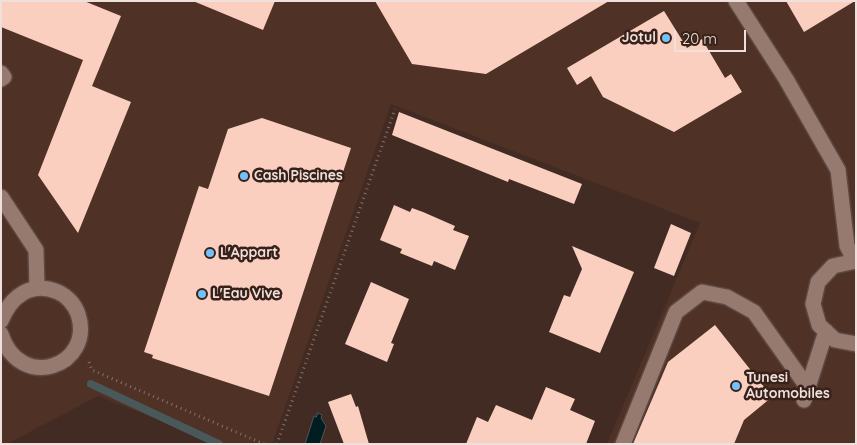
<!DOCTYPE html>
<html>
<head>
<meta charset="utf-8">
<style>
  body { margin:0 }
  #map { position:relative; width:857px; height:445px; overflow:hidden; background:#422b23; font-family:Quicksand,sans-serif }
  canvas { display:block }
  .frame { position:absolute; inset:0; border:2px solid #f0e0db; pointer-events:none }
  .scale { position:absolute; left:674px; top:30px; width:72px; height:22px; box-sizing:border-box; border:2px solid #f0e0db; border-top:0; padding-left:6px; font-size:15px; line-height:18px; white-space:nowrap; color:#f0e0db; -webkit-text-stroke:4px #372119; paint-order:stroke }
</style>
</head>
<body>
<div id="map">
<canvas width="857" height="445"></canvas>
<div class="frame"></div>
<div class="scale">20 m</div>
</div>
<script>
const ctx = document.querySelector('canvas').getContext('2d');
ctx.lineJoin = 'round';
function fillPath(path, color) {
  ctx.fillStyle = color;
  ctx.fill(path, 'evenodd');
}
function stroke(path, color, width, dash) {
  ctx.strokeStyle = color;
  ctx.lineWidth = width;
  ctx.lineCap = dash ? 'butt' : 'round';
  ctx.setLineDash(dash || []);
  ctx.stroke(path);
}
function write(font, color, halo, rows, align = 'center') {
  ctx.font = font + ' Quicksand,sans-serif';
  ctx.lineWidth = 5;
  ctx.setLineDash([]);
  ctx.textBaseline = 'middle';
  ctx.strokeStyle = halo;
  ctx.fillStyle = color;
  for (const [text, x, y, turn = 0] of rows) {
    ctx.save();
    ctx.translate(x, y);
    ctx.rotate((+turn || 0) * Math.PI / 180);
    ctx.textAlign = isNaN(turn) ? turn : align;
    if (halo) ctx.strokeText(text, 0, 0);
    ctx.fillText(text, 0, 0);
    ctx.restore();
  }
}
const built = new Path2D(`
  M1 1H856V444H607L700 223 391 104 272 444H219L98 396 7 444H1Z`);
const water = new Path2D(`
  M318 413 322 415 321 418 326 426 320 444H305L314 416 316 417Z`);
const stream = new Path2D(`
  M91 384 219 444`);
const building = new Path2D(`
  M1 1H84L121 16 92 86 131 102 78 233 38 175 83 60 1 27Z
  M193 1H275L263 30Z
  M375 1H609L486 74 412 64Z
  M786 1H855L804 32Z
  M664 11 687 48 702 39 725 78 731 74 742 92 674 132 603 97 591 76 577 85 567 68Z
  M399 112 582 184 574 204 509 179 508 182 392 135Z
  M262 118 351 148 269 396 152 358 153 355 144 352 199 186 208 189 228 129Z
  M394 205 410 212 412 208 423 212 455 226 453 230 469 236 455 270 434 261 432 266 400 253 402 249 380 240Z
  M671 224 691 233 674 276 654 268Z
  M572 246 634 272 600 353 549 332 564 295 570 297 582 269Z
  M371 282 409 299 391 343 394 344 387 362 345 344Z
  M715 325 772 397 744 420 734 444H633L668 362Z
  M546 387 575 399 570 410 595 421 586 444H466L477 417 488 422 496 405 532 420Z
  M351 394 356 407 358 406 369 444H344L328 402Z`);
const path = new Path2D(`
  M89 362 92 370 264 444
  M277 444 395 109`);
const minor = new Path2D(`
  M736 1 786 79 838 170 847 246 855 261
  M1 73 4 77 1 79
  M1 197 36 250 37 288
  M856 261 833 266 818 282 813 304 819 325 835 340 856 344
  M1 321C11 296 31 281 58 292 67 296 75 305 78 314 95 366 20 393 1 334
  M804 400 826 331
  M623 444 676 312 702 292 727 297 754 312 808 388`);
const markers = [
  [666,38,5,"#75c0f6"],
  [244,176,5,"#75c0f6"],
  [210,253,5,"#75c0f6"],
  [202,294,5,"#75c0f6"],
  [736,386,5,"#75c0f6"]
];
const poiNames = [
  ["Jotul",656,38,"right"],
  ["Cash Piscines",254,176],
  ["L'Appart",220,253],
  ["L'Eau Vive",212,294],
  ["Tunesi",746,378],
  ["Automobiles",746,394]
];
fillPath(built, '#4f3126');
fillPath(water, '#011d21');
stroke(water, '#495859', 1);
stroke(stream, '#495859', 8);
fillPath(building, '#facfc0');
stroke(minor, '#5c4841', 18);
stroke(path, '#86726b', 3, [1, 4]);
stroke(minor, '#967a70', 15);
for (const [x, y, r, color] of markers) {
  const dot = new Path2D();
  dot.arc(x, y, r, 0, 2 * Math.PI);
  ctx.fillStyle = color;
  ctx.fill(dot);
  stroke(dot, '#372119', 2);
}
write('bold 14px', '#f0e0db', '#372119', poiNames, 'left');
</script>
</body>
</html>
